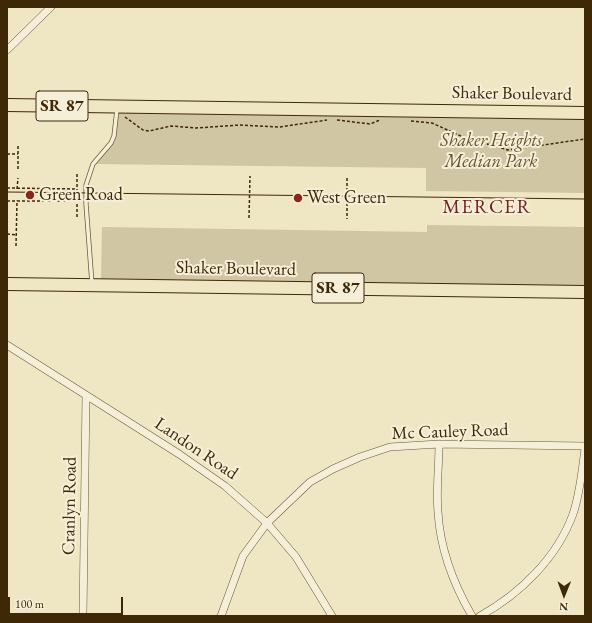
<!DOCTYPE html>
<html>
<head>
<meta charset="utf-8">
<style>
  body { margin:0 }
  #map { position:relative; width:592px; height:623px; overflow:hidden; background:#efe6c4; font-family:"EB Garamond",serif }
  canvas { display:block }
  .frame { position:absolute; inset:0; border:8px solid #3f2806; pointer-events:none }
  .north { position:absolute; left:544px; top:575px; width:40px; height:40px; -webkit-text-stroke:3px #f5efd9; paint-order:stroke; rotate:181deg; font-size:11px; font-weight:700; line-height:16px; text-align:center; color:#3f2806 }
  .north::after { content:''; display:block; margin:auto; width:14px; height:18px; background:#3f2806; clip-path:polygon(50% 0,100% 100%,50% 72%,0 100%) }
  .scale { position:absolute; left:8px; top:597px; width:115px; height:18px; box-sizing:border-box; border:2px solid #3f2806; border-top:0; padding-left:5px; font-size:12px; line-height:14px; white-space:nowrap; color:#3f2806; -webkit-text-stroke:3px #f5efd9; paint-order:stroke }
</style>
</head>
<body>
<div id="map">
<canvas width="592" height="623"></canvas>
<div class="frame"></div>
<div class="north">N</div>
<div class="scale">100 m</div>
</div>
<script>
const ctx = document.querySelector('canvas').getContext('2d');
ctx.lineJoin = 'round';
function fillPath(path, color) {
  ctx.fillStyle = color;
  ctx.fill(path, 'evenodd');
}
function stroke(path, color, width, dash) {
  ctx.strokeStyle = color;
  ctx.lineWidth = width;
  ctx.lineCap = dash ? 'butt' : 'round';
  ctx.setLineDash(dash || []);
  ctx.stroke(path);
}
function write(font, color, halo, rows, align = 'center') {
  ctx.font = font + ' "EB Garamond",serif';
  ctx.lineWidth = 4;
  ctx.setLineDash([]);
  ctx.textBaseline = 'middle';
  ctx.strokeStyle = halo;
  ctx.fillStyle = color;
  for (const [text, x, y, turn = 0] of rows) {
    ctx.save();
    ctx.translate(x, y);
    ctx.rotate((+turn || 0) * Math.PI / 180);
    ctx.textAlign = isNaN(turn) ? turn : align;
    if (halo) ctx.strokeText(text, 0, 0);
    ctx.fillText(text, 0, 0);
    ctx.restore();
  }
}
const green = new Path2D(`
  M117 106 585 113V193L426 191V168L93 164 114 136Z
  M427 225 585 227V287L101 280 102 227 427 232Z`);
const path = new Path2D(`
  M125 117 143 130 149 131 171 126 196 128 240 125 280 127 327 120
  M337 120 370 124 380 120
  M411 121 432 123 463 137 508 150 585 139
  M7 154H18
  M18 169V145
  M347 178V219
  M7 188 77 189
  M17 189 18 178
  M7 201H17
  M77 217V174
  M249 218 250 176
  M7 234 17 235
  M16 246 17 201H77`);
const service = new Path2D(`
  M92 284 86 204V185L93 164 111 143 114 136 117 109`);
const minor = new Path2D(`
  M7 50 51 7
  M7 345 179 454 225 486 267 523 296 557 332 616
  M439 444C439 466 436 490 438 512 440 548 454 585 472 616
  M83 616 86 396
  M221 616 243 556 267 523 310 482 333 469 360 457 390 447 439 444 585 446
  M480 616C520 594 557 558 573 514 580 494 582 470 585 449`);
const primary = new Path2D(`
  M7 105 585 113
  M7 284 585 292`);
const tram = new Path2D(`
  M7 192 585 199`);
const markers = [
  [30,195,5,"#8f2418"],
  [298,198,5,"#8f2418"]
];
const shields = [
  [62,106,52],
  [338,288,52]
];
const shieldNames = [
  ["SR 87",62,106],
  ["SR 87",338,288]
];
const streetNames = [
  ["Shaker Boulevard",512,94,1],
  ["Shaker Boulevard",236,269,1],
  ["Mc Cauley Road",450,432,-2],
  ["Landon Road",196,449,34],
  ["Cranlyn Road",70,506,-89]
];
const parkNames = [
  ["Shaker Heights",491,141],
  ["Median Park",491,162]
];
const poiNames = [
  ["Green Road",39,195],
  ["West Green",307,198]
];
const quarterNames = [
  ["MERCER",487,208]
];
fillPath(green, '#d1c6a4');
stroke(service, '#6b5836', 5);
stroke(minor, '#6b5836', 8);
stroke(primary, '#3f2806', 14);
stroke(path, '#3f2806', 1.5, [3, 2]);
stroke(service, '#f5efd9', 3.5);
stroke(minor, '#f5efd9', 7);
stroke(primary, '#efe6c4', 12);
stroke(tram, '#3f2806', 1);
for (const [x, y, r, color] of markers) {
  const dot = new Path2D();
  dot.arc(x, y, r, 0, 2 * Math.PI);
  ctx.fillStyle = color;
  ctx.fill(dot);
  stroke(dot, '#f5efd9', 1.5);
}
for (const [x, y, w] of shields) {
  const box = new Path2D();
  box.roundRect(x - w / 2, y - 15, w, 30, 3);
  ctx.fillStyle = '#f5efd9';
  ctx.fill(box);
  stroke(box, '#3f2806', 1);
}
write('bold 17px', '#3f2806', null, shieldNames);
write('18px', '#3f2806', '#f5efd9', streetNames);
write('italic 18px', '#64502e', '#f5efd9', parkNames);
write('18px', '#3f2806', '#f5efd9', poiNames, 'left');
ctx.letterSpacing = '1px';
write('20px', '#7a1f14', '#f5efd9', quarterNames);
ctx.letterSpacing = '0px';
</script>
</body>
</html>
